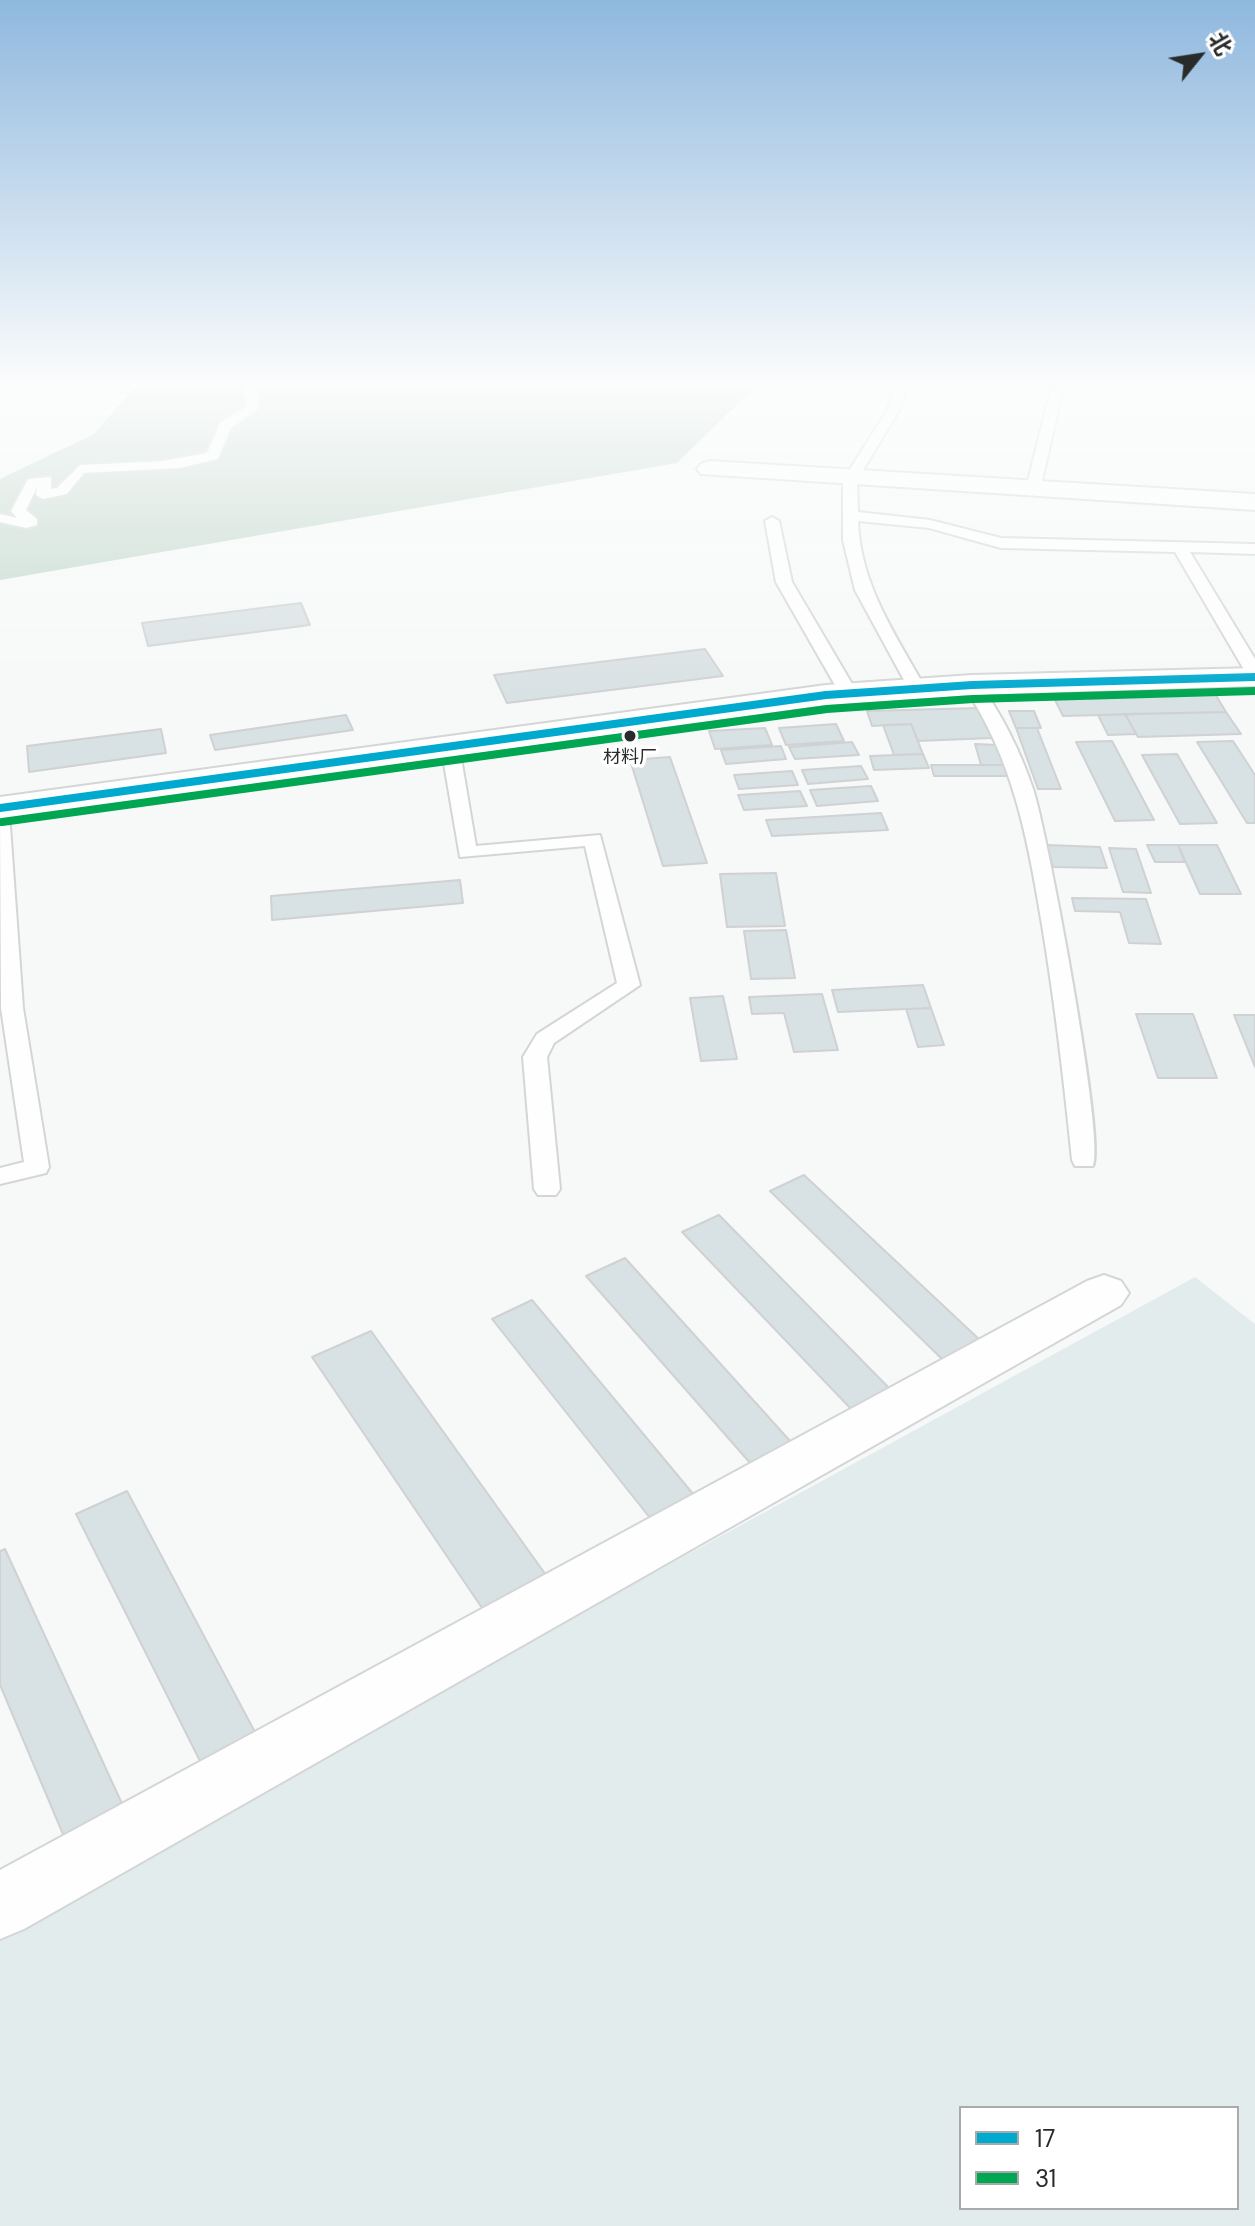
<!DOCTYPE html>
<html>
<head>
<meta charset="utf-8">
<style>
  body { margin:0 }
  #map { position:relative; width:1255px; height:2226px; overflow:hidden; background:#f7f9f9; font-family:"DM Sans","Noto Sans SC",sans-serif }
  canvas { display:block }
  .legend { position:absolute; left:959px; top:2106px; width:280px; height:104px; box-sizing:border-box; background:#fff; border:2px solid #a9aaaa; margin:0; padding:10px 14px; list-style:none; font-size:24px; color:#292b2b }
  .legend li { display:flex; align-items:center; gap:16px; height:40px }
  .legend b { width:40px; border:2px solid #a9aaaa }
  .north { position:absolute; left:1159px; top:16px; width:80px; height:80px; -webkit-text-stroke:6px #fff; paint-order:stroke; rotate:60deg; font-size:22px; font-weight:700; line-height:32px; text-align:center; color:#292b2b }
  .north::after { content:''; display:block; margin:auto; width:28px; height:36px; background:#292b2b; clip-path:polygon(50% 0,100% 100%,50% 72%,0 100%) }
</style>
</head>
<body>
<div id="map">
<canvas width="1255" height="2226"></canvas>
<ul class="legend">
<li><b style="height:10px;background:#00a9ce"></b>17</li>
<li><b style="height:10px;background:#00a651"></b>31</li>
</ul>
<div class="north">北</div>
</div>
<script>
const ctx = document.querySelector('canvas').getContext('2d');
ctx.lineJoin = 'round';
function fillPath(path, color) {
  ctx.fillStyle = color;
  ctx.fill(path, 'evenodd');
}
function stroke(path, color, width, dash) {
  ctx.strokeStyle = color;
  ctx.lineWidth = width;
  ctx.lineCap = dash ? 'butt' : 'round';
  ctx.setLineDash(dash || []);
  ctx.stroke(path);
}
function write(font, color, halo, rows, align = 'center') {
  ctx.font = font + ' "DM Sans","Noto Sans SC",sans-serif';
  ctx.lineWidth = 7;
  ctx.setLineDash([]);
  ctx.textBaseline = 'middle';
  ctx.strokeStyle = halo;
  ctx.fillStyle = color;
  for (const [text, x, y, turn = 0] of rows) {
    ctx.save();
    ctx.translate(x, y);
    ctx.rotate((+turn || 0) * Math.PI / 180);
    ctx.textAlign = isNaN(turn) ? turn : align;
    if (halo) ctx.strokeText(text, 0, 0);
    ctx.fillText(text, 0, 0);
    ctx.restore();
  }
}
const built = new Path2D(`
  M1195 1277 1255 1324V2226H0V1930ZM961 2108H1237V2208H961Z`);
const forest = new Path2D(`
  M137 385H757L677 463 0 580V479L94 434Z`);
const building = new Path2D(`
  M301 603 310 625 148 646 142 623Z
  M705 649 723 676 507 703 494 675Z
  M1214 692 1226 712 1063 716 1053 696Z
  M979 708 992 738 918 741 911 724 872 726 867 711Z
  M1009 711H1034L1041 728H1016Z
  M1226 712 1241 734 1138 737 1125 714Z
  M1125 714 1136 734 1108 735 1098 715Z
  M346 715 353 730 215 750 210 735Z
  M836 724 844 741 786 745 779 728Z
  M911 724 923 754 894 755 883 725Z
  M765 728 772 745 715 749 709 731Z
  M1016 728H1037L1061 789H1038Z
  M161 729 166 753 29 772 27 746Z
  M1112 741 1154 820 1115 821 1076 742Z
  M1233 741 1255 775V823H1247L1197 742Z
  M852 742 859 755 795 759 789 747Z
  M975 744 998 745 1004 765H981Z
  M781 746 786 759 726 764 721 750Z
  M923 754 929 768 874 770 870 756Z
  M1177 754 1217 823 1180 824 1142 755Z
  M670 757 707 863 663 866 630 760Z
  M931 765H1004L1008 776H934Z
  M861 766 868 779 808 784 802 770Z
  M792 771 798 785 739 789 734 775Z
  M871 786 878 801 817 806 810 790Z
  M800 791 807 806 744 810 738 795Z
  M881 813 888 830 772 836 766 820Z
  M1047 845 1100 847 1107 868 1053 867Z
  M1147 845H1178L1185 862H1155Z
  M1178 845H1217L1241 894H1200Z
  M1109 848 1136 849 1151 893 1123 892Z
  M776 873 785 926 727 927 720 874Z
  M460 880 463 903 272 920 271 896Z
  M1072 898 1146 899 1161 944 1129 943 1120 912 1075 911Z
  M786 930 795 978 751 979 744 931Z
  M923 985 931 1008 838 1012 832 990Z
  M822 994 838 1050 794 1052 784 1013 752 1014 749 997Z
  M723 996 737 1059 701 1061 690 998Z
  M931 1008 944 1045 918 1047 906 1009Z
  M1136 1014H1193L1217 1078H1158Z
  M1234 1015H1255V1067Z
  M804 1175 981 1341 944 1361 770 1191Z
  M719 1215 891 1390 852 1410 682 1232Z
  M625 1258 791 1442 751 1464 586 1276Z
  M532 1300 694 1495 650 1518 492 1319Z
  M371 1331 546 1575 482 1608 312 1357Z
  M127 1491 256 1734 201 1763 76 1514Z
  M5 1549 124 1808 65 1839 0 1685V1551Z`);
const service = new Path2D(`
  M244 385H256L259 408 231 428 218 459 179 468 84 473 67 494 43 499 36 495 37 487 26 510 37 519V525L26 528 0 522V514L17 518 11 511 28 479 51 477V489L57 488 80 465 163 461 207 453 220 423 246 407Z
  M895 385H907L900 409 857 480 858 512 930 520 1001 538 1255 544V554L1190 552 1255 659V678L1246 673 1175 552 1001 548 929 528 858 521C860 584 896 636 926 689L923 693H911L855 590 843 540V480L888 409Z
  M1052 385H1064L1040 489 1033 493 1026 489Z
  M772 517 779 521 792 582 858 694 855 698 849 699 840 694 776 582 765 521Z
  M972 680 978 681C1002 715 1020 750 1033 789 1047 830 1106 1144 1093 1166H1075L1072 1160C1064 1081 1055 1003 1042 925 1028 839 1013 758 963 685Z
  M450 741 459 746 476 846 600 835 640 985 554 1043 547 1057 560 1189 556 1195H538L534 1189 523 1057 537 1034 617 983 585 846 460 857 441 746Z
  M0 820 10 826 23 1008 49 1167 46 1173 0 1184V1168L24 1162 1 1008Z`);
const minor = new Path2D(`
  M710 461 1255 494V510L701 474 697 469 701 464Z
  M1104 1275 1121 1281 1129 1293 1121 1305 24 1929 0 1939V1870L1087 1281Z`);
const tertiary = new Path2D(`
  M1255 668V686L972 695 826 705 0 819V797L826 685 972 675Z`);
const bus1 = new Path2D(`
  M0 808 826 695 972 685 1255 677`);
const bus2 = new Path2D(`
  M2 822 827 709 973 699 1255 691`);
const markers = [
  [630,736,7,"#292b2b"]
];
const farBusnames = [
  ["材料厂",630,758]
];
fillPath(built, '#e3eced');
fillPath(forest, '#c2d7cc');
fillPath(building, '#d8e1e3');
stroke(building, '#d0d1d2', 2);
stroke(service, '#d4d6d6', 4);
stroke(minor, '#d4d6d6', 4);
stroke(tertiary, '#d4d6d6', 4);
fillPath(service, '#fefefe');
fillPath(minor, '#fefefe');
fillPath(tertiary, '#fefefe');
stroke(bus1, '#00a9ce', 8);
stroke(bus2, '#00a651', 8);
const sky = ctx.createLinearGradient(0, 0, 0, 697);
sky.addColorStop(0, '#8fb8de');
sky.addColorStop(0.55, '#fbfcfc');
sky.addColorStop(1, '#fbfcfc00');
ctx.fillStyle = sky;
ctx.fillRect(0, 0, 1255, 697);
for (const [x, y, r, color] of markers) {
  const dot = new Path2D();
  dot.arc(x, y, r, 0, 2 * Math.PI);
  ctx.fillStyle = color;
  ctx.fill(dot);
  stroke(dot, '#fff', 3);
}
write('18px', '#292b2b', '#fff', farBusnames);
</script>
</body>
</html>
